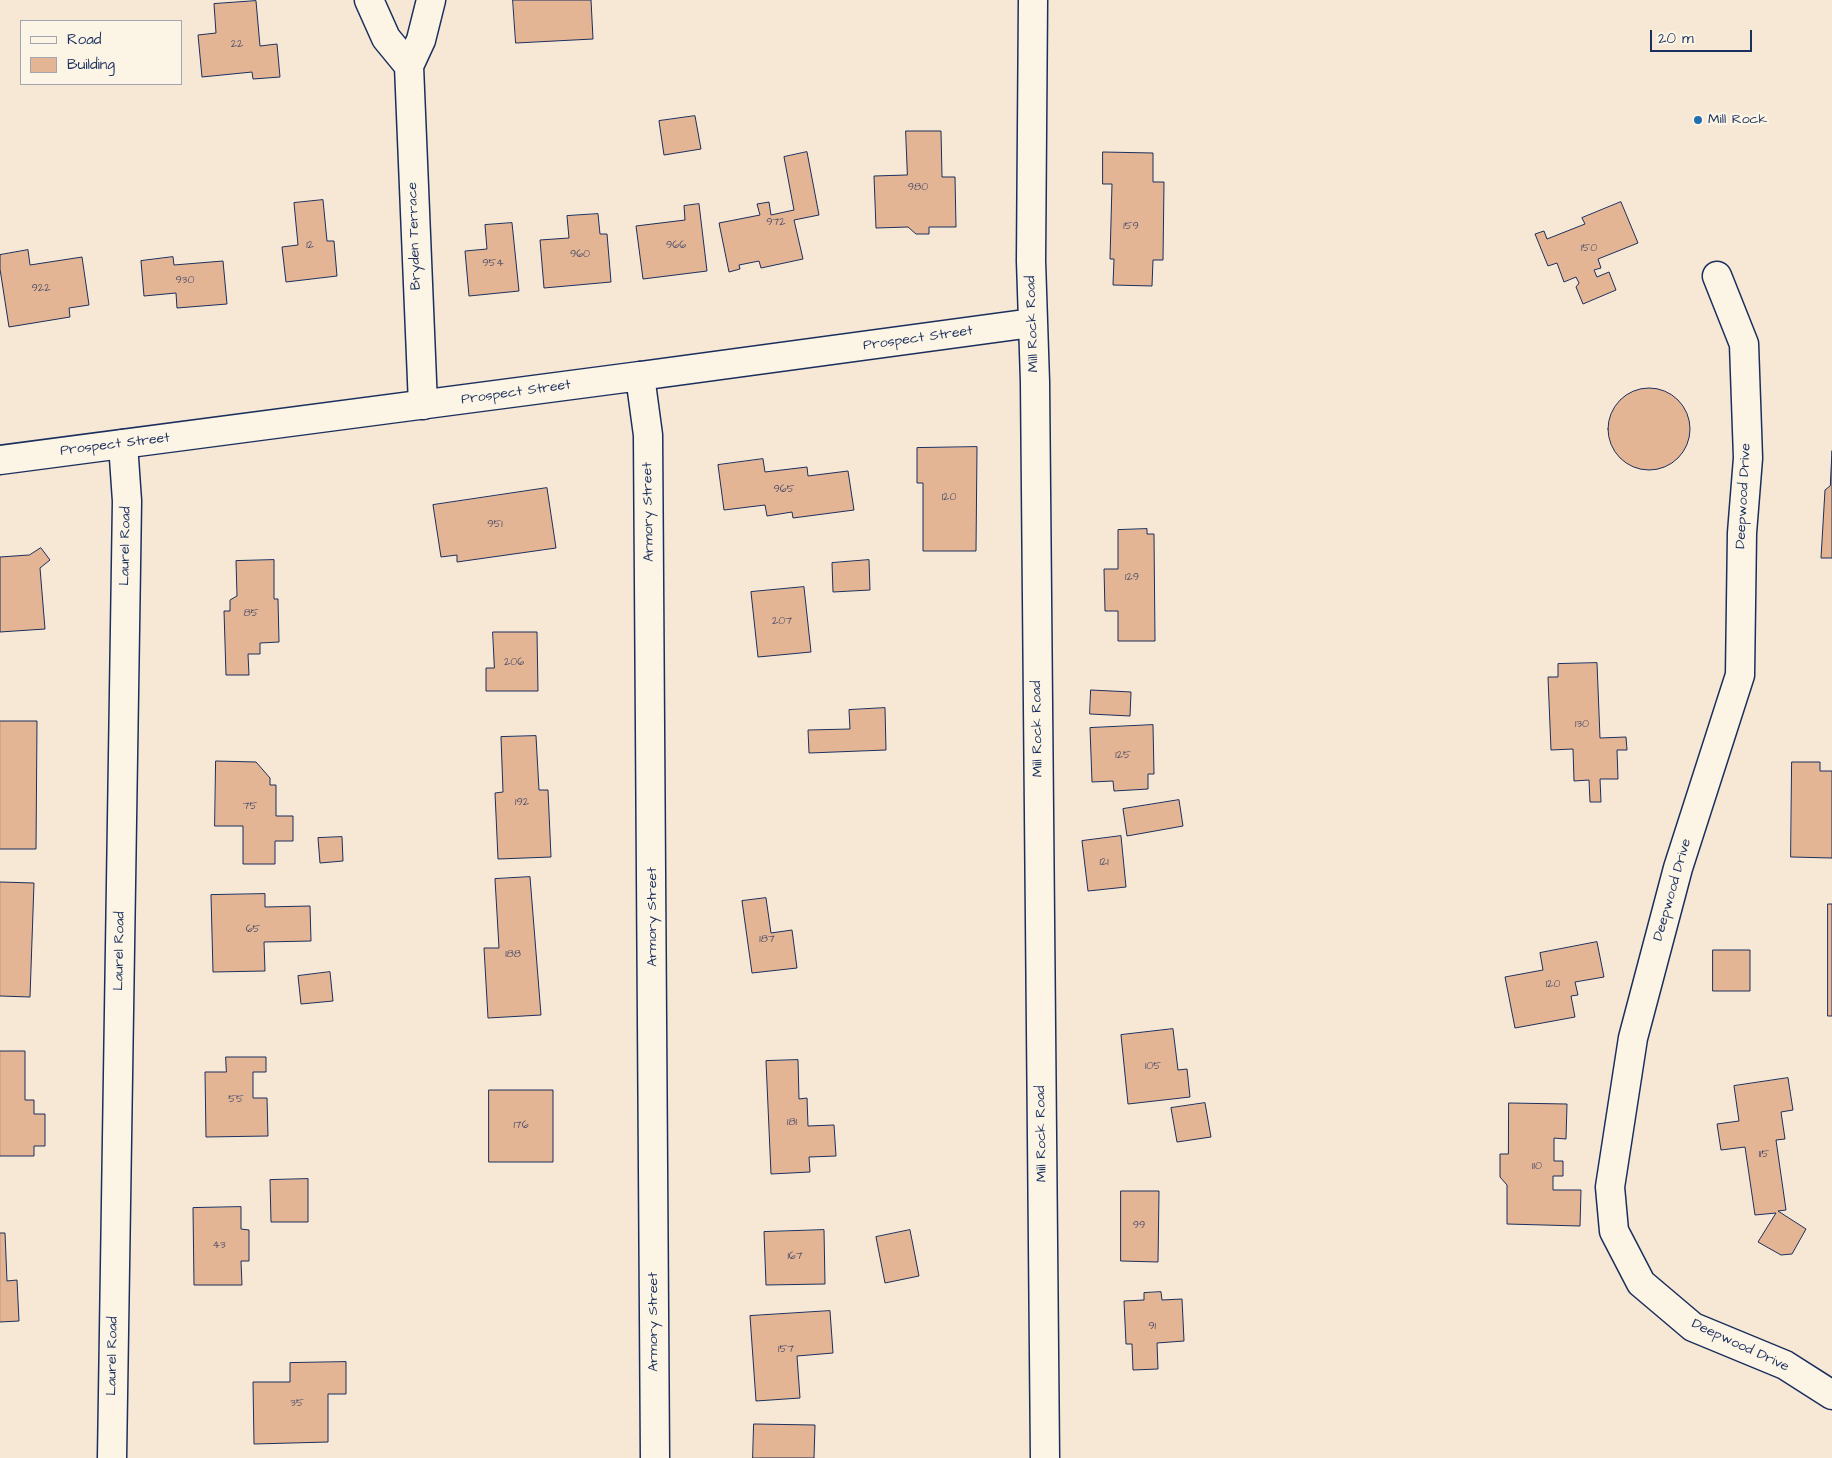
<!DOCTYPE html>
<html>
<head>
<meta charset="utf-8">
<style>
  body { margin:0 }
  #map { position:relative; width:1832px; height:1458px; overflow:hidden; background:#f7e8d5; font-family:"Architects Daughter",sans-serif }
  canvas { display:block }
  .legend { position:absolute; left:20px; top:20px; width:162px; height:65px; box-sizing:border-box; background:#fcf5e5; border:1px solid #a2a6af; margin:0; padding:6px 9px; list-style:none; font-size:15px; color:#1b2f5e }
  .legend li { display:flex; align-items:center; gap:10px; height:25px }
  .legend b { width:25px; border:1px solid #a2a6af }
  .scale { position:absolute; left:1650px; top:30px; width:102px; height:22px; box-sizing:border-box; border:2px solid #1b2f5e; border-top:0; padding-left:6px; font-size:15px; line-height:18px; white-space:nowrap; color:#1b2f5e; -webkit-text-stroke:4px #fcf5e5; paint-order:stroke }
</style>
</head>
<body>
<div id="map">
<canvas width="1832" height="1458"></canvas>
<ul class="legend">
<li><b style="height:6px;background:#fcf5e5"></b>Road</li>
<li><b style="height:14px;background:#e4b594"></b>Building</li>
</ul>
<div class="scale">20 m</div>
</div>
<script>
const ctx = document.querySelector('canvas').getContext('2d');
ctx.lineJoin = 'round';
function fillPath(path, color) {
  ctx.fillStyle = color;
  ctx.fill(path, 'evenodd');
}
function stroke(path, color, width, dash) {
  ctx.strokeStyle = color;
  ctx.lineWidth = width;
  ctx.lineCap = dash ? 'butt' : 'round';
  ctx.setLineDash(dash || []);
  ctx.stroke(path);
}
function write(font, color, halo, rows, align = 'center') {
  ctx.font = font + ' "Architects Daughter",sans-serif';
  ctx.lineWidth = 4.5;
  ctx.setLineDash([]);
  ctx.textBaseline = 'middle';
  ctx.strokeStyle = halo;
  ctx.fillStyle = color;
  for (const [text, x, y, turn = 0] of rows) {
    ctx.save();
    ctx.translate(x, y);
    ctx.rotate((+turn || 0) * Math.PI / 180);
    ctx.textAlign = isNaN(turn) ? turn : align;
    if (halo) ctx.strokeText(text, 0, 0);
    ctx.fillText(text, 0, 0);
    ctx.restore();
  }
}
const building = new Path2D(`
  M513 0H591L593 39 516 43Z
  M256 1 260 46 277 44 280 77 253 79 252 72 202 77 198 35 216 33 214 4Z
  M695 116 701 149 664 155 659 121Z
  M906 131H941L942 177H955L956 227H929V234H916L908 227 876 228 874 176 907 175Z
  M807 152 819 215 794 220 803 259 761 268 759 261 739 265 740 269 729 272 719 223 760 215 757 204 769 202 771 215 794 210 784 157Z
  M1103 152 1153 153V182H1164L1163 260H1153L1152 286 1113 285 1114 259H1110L1112 184H1103Z
  M323 200 327 241H334L337 276 286 282 282 247 298 245 294 203Z
  M1621 202 1638 243 1598 259 1601 268 1594 270 1597 277 1609 272 1616 290 1583 304 1576 287 1579 283 1576 277 1564 282 1557 263 1548 266 1535 234 1544 231 1547 239 1585 224 1582 218Z
  M699 204 707 271 643 279 636 226 685 220 684 206Z
  M598 214 600 234H607L611 282 544 288 540 240 569 238 567 216Z
  M512 223 519 291 469 296 465 251 487 249 485 225Z
  M28 250 30 265 82 257 89 305 69 308 70 317 9 327 0 269V255Z
  M173 257 174 265 223 261 227 304 177 308 176 293 144 296 141 261Z
  M1608 429a41 41 0 1 1 82 0a41 41 0 1 1-82 0Z
  M977 447 976 551H923V483H917V448Z
  M1832 451V558H1821L1825 490 1830 486Z
  M763 459 765 472 807 467 808 476 848 471 854 510 793 518 792 512 767 516 765 505 724 510 718 465Z
  M547 488 556 548 457 562V555L441 557 433 505Z
  M1147 529V534H1154L1155 641H1118V611H1105L1104 569H1118V530Z
  M41 548 50 560 40 568 45 629 0 632V557L29 555Z
  M274 560V599H278L279 642 260 643V654H248L249 675H226L224 611H230V600L237 596 236 561Z
  M869 560 870 590 833 592 832 563Z
  M804 587 811 652 758 657 751 592Z
  M493 632H537L538 691H486V668H494Z
  M1597 663 1600 738 1626 737 1627 750H1617L1618 779H1600L1601 802H1590L1589 780 1574 781 1573 749 1551 750 1548 677H1558V664Z
  M1091 690 1131 692 1130 716 1090 714Z
  M885 708 886 750 809 753 808 730 850 729 849 710Z
  M0 721H37L36 849H0Z
  M1153 725 1154 774H1148V789L1114 791 1113 781 1092 782 1090 728Z
  M536 736 539 790H548L551 857 498 859 495 793 503 792 501 737Z
  M216 761 256 762 270 778V785H276V816H293V841H275V864H243V826H215Z
  M1792 762H1820V771H1832V858L1791 857Z
  M1179 800 1183 826 1127 836 1123 809Z
  M1121 836 1126 887 1088 891 1082 841Z
  M342 837 343 861 320 863 318 838Z
  M530 877 541 1015 488 1018 484 948H499L495 879Z
  M0 882 34 883 30 997 0 996Z
  M265 894V907L310 906 311 941 264 942 265 971 213 972 211 895Z
  M766 898 771 933 792 930 797 968 752 973 742 901Z
  M1828 904H1832V1016H1828Z
  M1597 942 1604 977 1575 982 1578 995 1571 996 1575 1017 1515 1028 1505 977 1543 970 1540 953Z
  M1713 950H1750V991H1713Z
  M330 972 333 1001 301 1004 298 976Z
  M1173 1029 1178 1070 1187 1069 1190 1097 1128 1104 1121 1035Z
  M0 1051H25V1100H34V1114H45V1146H34V1156H0Z
  M226 1057H266V1072H253V1098H267L268 1136 206 1137 205 1072H226Z
  M798 1060 799 1099 807 1098 808 1126 834 1125 836 1156 809 1157 810 1172 771 1174 766 1061Z
  M1788 1078 1793 1110 1781 1112 1785 1139 1776 1140 1786 1210 1778 1211 1806 1229 1792 1254 1781 1255 1758 1242 1776 1213 1755 1215 1745 1147 1721 1150 1717 1124 1739 1121 1734 1086Z
  M489 1090H553V1162H489Z
  M1205 1103 1211 1137 1177 1142 1171 1108Z
  M1509 1103 1567 1104 1566 1139 1554 1138V1161H1563V1176H1553V1190H1581L1580 1226 1507 1224V1185L1500 1177V1154H1508Z
  M308 1179V1222H271L270 1180Z
  M1121 1191H1159L1158 1262 1121 1261Z
  M241 1207V1229L249 1230V1261H241L242 1285H194L193 1208Z
  M824 1230 825 1284 766 1285 764 1232Z
  M910 1230 919 1276 885 1283 876 1237Z
  M0 1233H5L7 1281 17 1280 19 1321 0 1322Z
  M1161 1292 1162 1300 1182 1299 1184 1341 1157 1343 1158 1369 1133 1370 1132 1344H1126L1124 1301 1144 1300V1293Z
  M830 1311 833 1353 797 1356 800 1398 756 1401 750 1316Z
  M346 1362V1394H328V1442L254 1444 253 1382H290V1363Z
  M754 1424 815 1425 814 1458H753Z`);
const minor = new Path2D(`
  M369 0 386 38 409 66
  M1033 0 1031 261 1035 382 1045 1458
  M1717 276 1744 344 1748 458 1742 533 1740 675 1678 868 1633 1038 1610 1187 1614 1231 1641 1283 1693 1327 1785 1365 1832 1395
  M640 376 1032 323
  M423 405 409 66 421 40 431 0
  M112 1458 127 501 123 444`);
const major = new Path2D(`
  M0 460 640 376 648 435 655 1458`);
const markers = [
  [1698,120,5,"#1f6fb2"]
];
const numberNames = [
  ["22",237,45],
  ["980",918,188],
  ["972",776,223],
  ["159",1131,227],
  ["12",310,246],
  ["966",676,246],
  ["150",1589,249],
  ["960",580,255],
  ["954",493,264],
  ["930",185,281],
  ["922",41,289],
  ["965",784,490],
  ["120",949,498],
  ["951",495,525],
  ["129",1132,578],
  ["85",251,614],
  ["207",782,622],
  ["206",514,663],
  ["130",1582,725],
  ["125",1123,756],
  ["192",522,803],
  ["75",250,807],
  ["121",1104,863],
  ["65",253,930],
  ["187",767,940],
  ["188",513,955],
  ["120",1553,985],
  ["105",1153,1067],
  ["55",236,1100],
  ["181",792,1123],
  ["176",521,1126],
  ["115",1764,1155],
  ["110",1537,1167],
  ["99",1139,1226],
  ["43",219,1246],
  ["167",795,1257],
  ["91",1152,1327],
  ["157",786,1350],
  ["35",297,1404]
];
const poiNames = [
  ["Mill Rock",1708,120]
];
const streetNames = [
  ["Bryden Terrace",415,236,-92],
  ["Mill Rock Road",1033,324,-92],
  ["Prospect Street",918,339,-8],
  ["Prospect Street",516,393,-8],
  ["Prospect Street",115,445,-7],
  ["Deepwood Drive",1744,496,-87],
  ["Armory Street",649,512,-91],
  ["Laurel Road",126,546,-89],
  ["Mill Rock Road",1038,729,-91],
  ["Deepwood Drive",1673,890,-74],
  ["Armory Street",653,917,-90],
  ["Laurel Road",120,951,-89],
  ["Mill Rock Road",1042,1134,-91],
  ["Armory Street",654,1322,-90],
  ["Deepwood Drive",1740,1346,25],
  ["Laurel Road",113,1356,-89]
];
fillPath(building, '#e4b594');
stroke(building, '#1b2f5e', 1);
stroke(minor, '#1b2f5e', 31);
stroke(major, '#1b2f5e', 31);
stroke(minor, '#fcf5e5', 28);
stroke(major, '#fcf5e5', 28);
for (const [x, y, r, color] of markers) {
  const dot = new Path2D();
  dot.arc(x, y, r, 0, 2 * Math.PI);
  ctx.fillStyle = color;
  ctx.fill(dot);
  stroke(dot, '#fcf5e5', 2);
}
write('11px', '#4d506c', null, numberNames);
write('14px', '#1b2f5e', '#fcf5e5', poiNames, 'left');
write('14px', '#1b2f5e', '#fcf5e5', streetNames);
</script>
</body>
</html>
